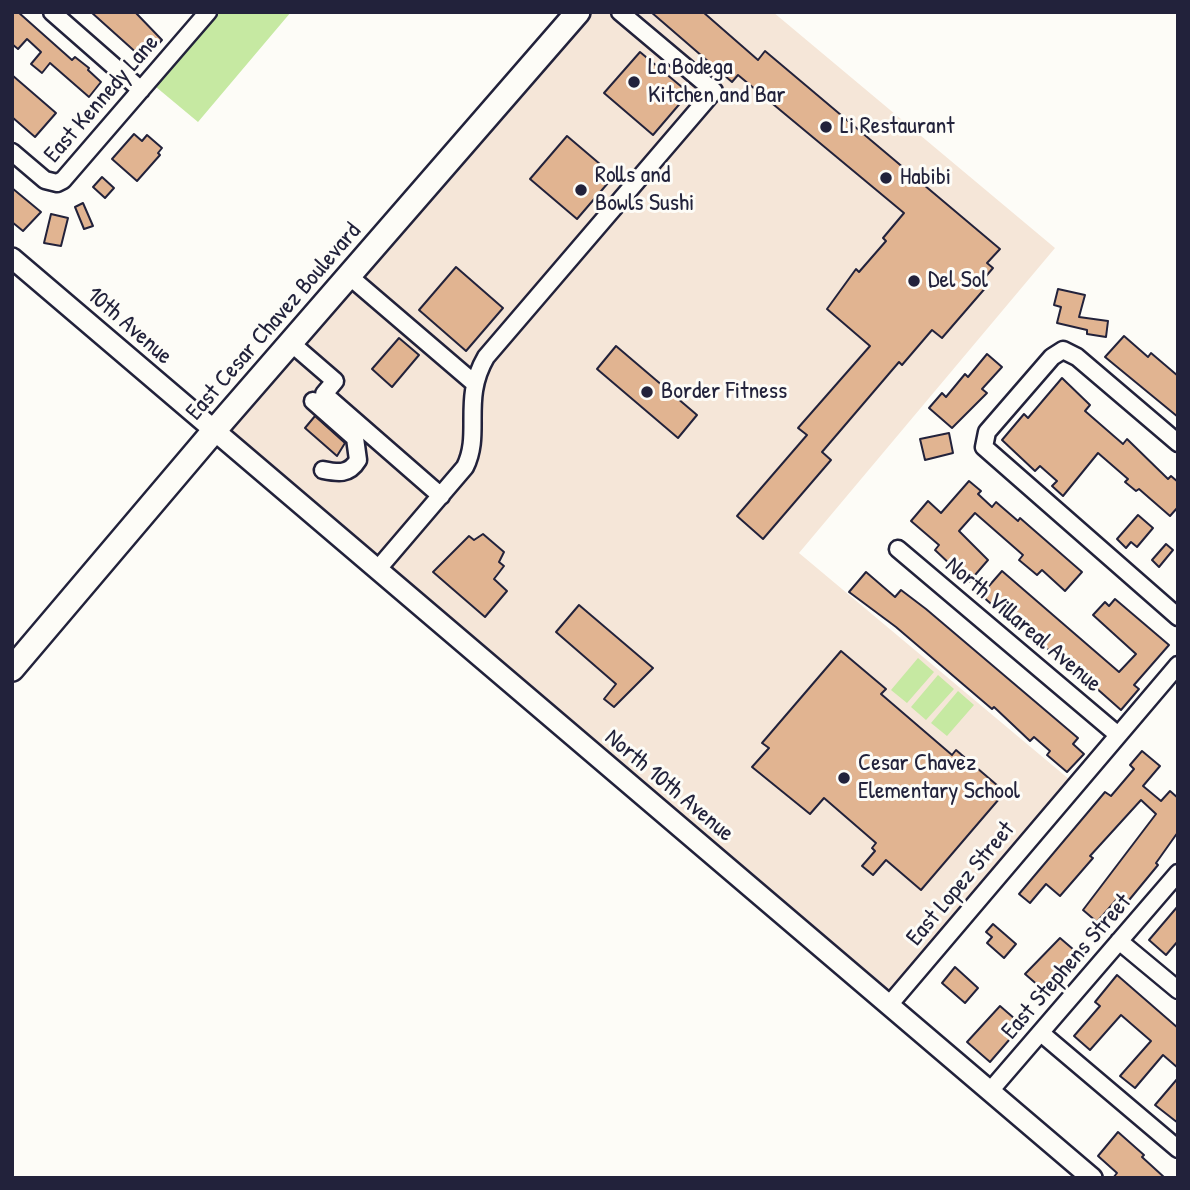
<!DOCTYPE html>
<html>
<head>
<meta charset="utf-8">
<style>
  body { margin:0 }
  #map { position:relative; width:1190px; height:1190px; overflow:hidden; background:#fdfcf7; font-family:"Patrick Hand",sans-serif }
  canvas { display:block }
  .frame { position:absolute; inset:0; border:14px solid #22223b; pointer-events:none }
</style>
</head>
<body>
<div id="map">
<canvas width="1190" height="1190"></canvas>
<div class="frame"></div>
</div>
<script>
const ctx = document.querySelector('canvas').getContext('2d');
ctx.lineJoin = 'round';
function fillPath(path, color) {
  ctx.fillStyle = color;
  ctx.fill(path, 'evenodd');
}
function stroke(path, color, width, dash) {
  ctx.strokeStyle = color;
  ctx.lineWidth = width;
  ctx.lineCap = dash ? 'butt' : 'round';
  ctx.setLineDash(dash || []);
  ctx.stroke(path);
}
function write(font, color, halo, rows, align = 'center') {
  ctx.font = font + ' "Patrick Hand",sans-serif';
  ctx.lineWidth = 6;
  ctx.setLineDash([]);
  ctx.textBaseline = 'middle';
  ctx.strokeStyle = halo;
  ctx.fillStyle = color;
  for (const [text, x, y, turn = 0] of rows) {
    ctx.save();
    ctx.translate(x, y);
    ctx.rotate((+turn || 0) * Math.PI / 180);
    ctx.textAlign = isNaN(turn) ? turn : align;
    if (halo) ctx.strokeText(text, 0, 0);
    ctx.fillText(text, 0, 0);
    ctx.restore();
  }
}
const built = new Path2D(`
  M578 12H773L1055 248 799 553 1076 785 889 1005 213 432Z`);
const green = new Path2D(`
  M220 12H291L198 122 156 87Z
  M918 658 934 672 907 703 891 690Z
  M938 675 954 689 926 720 911 707Z
  M958 691 974 705 947 736 931 723Z`);
const building = new Path2D(`
  M12 12H18L72 60 75 57 89 68 88 70 101 82 89 97 50 63 42 73 31 64 41 52 27 39 18 49 12 44Z
  M91 12H135L162 40 151 52 147 49 140 56Z
  M651 12H703L758 60 765 51 1000 249 987 263 993 268 981 282 987 286 942 338 932 330 902 365 899 362 822 452 831 460 763 539 737 516 807 435 798 428 870 346 827 309 856 269 859 272 886 241 883 238 904 213 738 75 732 82Z
  M640 52 689 93 653 135 604 93Z
  M12 75 56 113 35 137 12 117Z
  M134 134 142 141 147 135 162 148 158 153 160 155 137 181 112 159Z
  M567 136 614 176 577 219 530 179Z
  M102 177 114 188 105 198 93 187Z
  M12 188 41 212 23 231 12 222Z
  M83 203 93 226 84 229 75 207Z
  M51 214 68 218 61 246 44 243Z
  M456 267 503 308 466 351 419 310Z
  M1058 289 1085 295 1079 317 1108 321 1106 337 1087 334V330L1057 323 1061 307 1054 305Z
  M1124 336 1148 357 1151 353 1178 376V417L1105 357Z
  M399 338 419 355 392 387 372 369Z
  M616 346 697 415 678 438 597 369Z
  M987 354 1002 367 982 389 987 393 952 428 929 408 942 393 946 397 965 374 968 377Z
  M1062 378 1090 405 1085 411 1123 444 1127 439 1168 479 1171 476 1178 482V507L1170 516 1139 489 1136 491 1125 482 1128 479 1098 453 1063 496 1052 486 1057 481 1040 466 1035 471 1002 440 1024 414 1028 418Z
  M315 416 345 443 337 456 305 428Z
  M949 433 953 453 925 460 920 439Z
  M969 481 981 491 978 494 992 507 996 502 1018 521 1020 518 1082 572 1065 591 1042 570 1037 575 1019 560 1023 555 975 513 959 531 988 560 969 582 935 550 939 545 911 521 928 501 941 513Z
  M1138 515 1153 528 1137 547 1131 542 1126 548 1117 539Z
  M483 534 504 552 499 562 504 566 494 579 507 591 485 617 433 572 469 536 474 540Z
  M1166 544 1173 550 1159 567 1152 560Z
  M1002 571 1119 672 1136 654 1093 615 1105 602 1109 606 1115 599 1169 645 1134 685 1139 689 1121 710 1095 687 1092 690 1018 622 1015 625 981 595Z
  M866 572 895 597 901 590 926 609 1078 738 1073 744 1084 754 1067 772 1047 755 1050 751 1034 737 1030 741 994 707 992 709 896 627 849 592Z
  M579 605 653 668 614 707 604 699 616 684 556 632Z
  M841 651 886 689 881 694 952 755 956 750 1005 792 921 890 886 860 873 875 862 866 875 851 872 848 876 843 824 798 810 814 752 767 769 748 762 743Z
  M1142 751 1160 766 1143 786 1161 801 1170 791 1178 798V832L1156 863 1158 865 1125 905 1117 899 1097 922 1083 910 1156 814 1141 800 1090 856 1093 858 1060 896 1046 884 1030 903 1019 894 1105 792 1111 796 1134 769 1130 765Z
  M1178 906V941L1166 955 1149 940Z
  M993 924 1016 944 1004 958 987 943 992 937 986 932Z
  M1060 938 1081 956 1048 994 1025 974Z
  M955 967 978 988 965 1003 942 983Z
  M1117 975 1178 1028V1068L1163 1055 1135 1088 1120 1076 1151 1041 1121 1015 1090 1050 1074 1036 1100 1006 1095 1002Z
  M1000 1006 1022 1025 990 1062 967 1042Z
  M1178 1078V1123L1155 1105Z
  M1118 1132 1144 1155 1142 1157 1165 1178H1113L1117 1173 1098 1156Z`);
const minor = new Path2D(`
  M52 12 141 90
  M12 152 45 180 57 183 63 180 208 12
  M349 276 474 383
  M291 343 335 381 324 394 441 496
  M313 401 355 438 358 460C349 475 338 473 323 470
  M1178 443 1077 357 1063 350 1052 357 987 432 984 447 1178 617
  M898 549 1118 735
  M377 570 465 467C482 433 461 400 486 357L714 91 620 12
  M1119 941 1178 990
  M889 1005 1178 665
  M1041 1033 1178 1149
  M990 1091 1178 873`);
const major = new Path2D(`
  M12 258 1092 1178`);
const highway = new Path2D(`
  M12 669 213 432 578 12`);
const markers = [
  [634,82,7,"#22223b"],
  [826,127,7,"#22223b"],
  [886,178,7,"#22223b"],
  [581,190,7,"#22223b"],
  [914,281,7,"#22223b"],
  [647,392,7,"#22223b"],
  [844,778,7,"#22223b"]
];
const poiNames = [
  ["La Bodega",648,68],
  ["Kitchen and Bar",648,96],
  ["Li Restaurant",840,127],
  ["Rolls and",595,176],
  ["Bowls Sushi",595,204],
  ["Habibi",900,178],
  ["Del Sol",928,281],
  ["Border Fitness",661,392],
  ["Cesar Chavez",858,764],
  ["Elementary School",858,792]
];
const streetNames = [
  ["East Kennedy Lane",102,99,-49],
  ["East Cesar Chavez Boulevard",274,322,-49],
  ["10th Avenue",129,326,41],
  ["North Villareal Avenue",1023,625,40],
  ["North 10th Avenue",669,786,40],
  ["East Lopez Street",961,884,-50],
  ["East Stephens Street",1067,967,-49]
];
fillPath(built, '#f5e6d8');
fillPath(green, '#c6e9a2');
fillPath(building, '#e1b491');
stroke(building, '#22223b', 2);
stroke(minor, '#22223b', 21);
stroke(major, '#22223b', 24);
stroke(highway, '#22223b', 28);
stroke(minor, '#fdfcf7', 16);
stroke(major, '#fdfcf7', 19);
stroke(highway, '#fdfcf7', 23);
for (const [x, y, r, color] of markers) {
  const dot = new Path2D();
  dot.arc(x, y, r, 0, 2 * Math.PI);
  ctx.fillStyle = color;
  ctx.fill(dot);
  stroke(dot, '#fdfcf7', 2.5);
}
write('24px', '#22223b', '#fdfcf7', poiNames, 'left');
write('24px', '#22223b', '#fdfcf7', streetNames);
</script>
</body>
</html>
